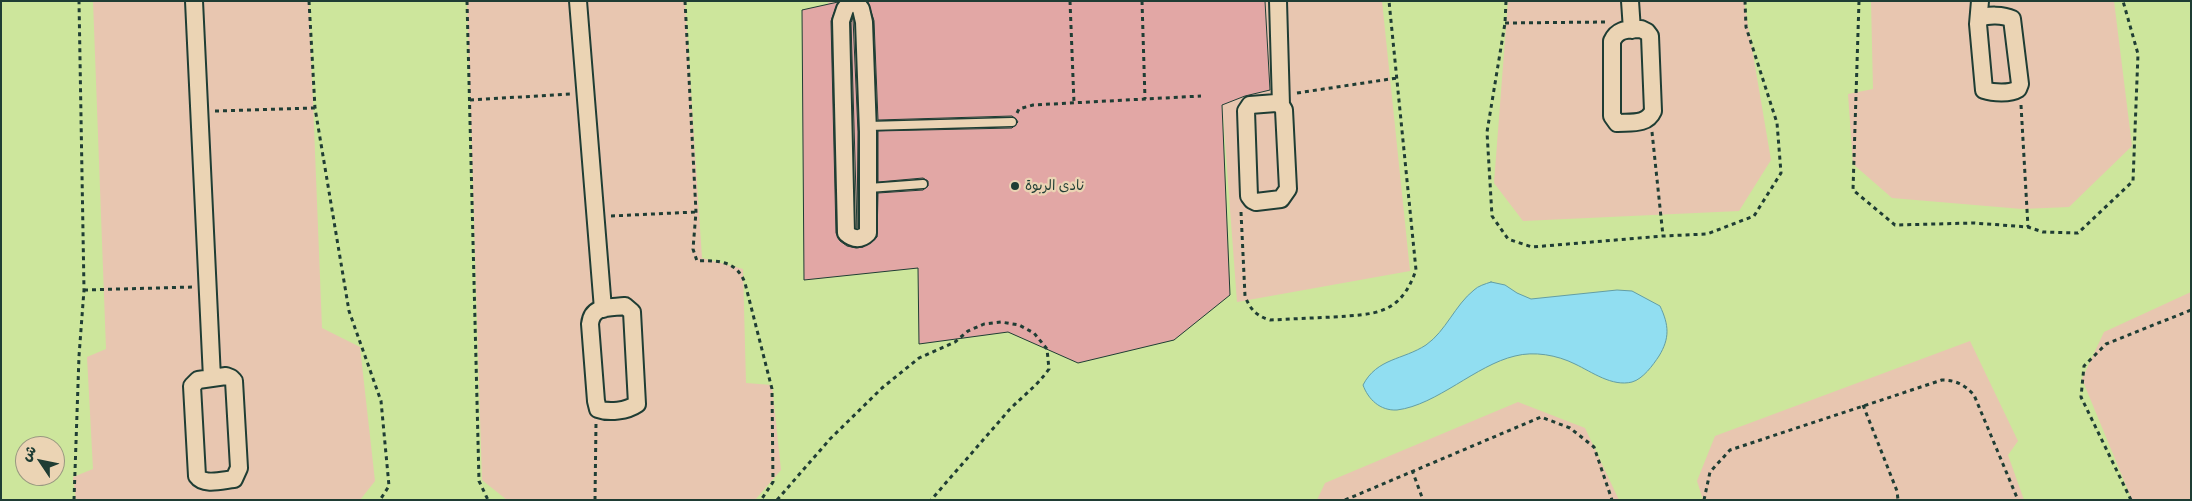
<!DOCTYPE html>
<html>
<head>
<meta charset="utf-8">
<style>
  body { margin:0 }
  #map { position:relative; width:2192px; height:501px; overflow:hidden; background:#e8c6b0; font-family:Delius,"Playpen Sans Arabic",sans-serif }
  canvas { display:block }
  .frame { position:absolute; inset:0; border:2px solid #1f3d34; pointer-events:none }
  .north { position:absolute; left:15px; top:436px; width:50px; height:50px; box-sizing:border-box; background:#ebd4b4; border:1px solid #999881; border-radius:50%; rotate:304deg; font-size:14px; font-weight:700; line-height:20px; text-align:center; color:#1f3d34 }
  .north::after { content:''; display:block; margin:auto; width:18px; height:22px; background:#1f3d34; clip-path:polygon(50% 0,100% 100%,50% 72%,0 100%) }
</style>
</head>
<body>
<div id="map">
<canvas width="2192" height="501"></canvas>
<div class="frame"></div>
<div class="north">ش</div>
</div>
<script>
const ctx = document.querySelector('canvas').getContext('2d');
ctx.lineJoin = 'round';
function fillPath(path, color) {
  ctx.fillStyle = color;
  ctx.fill(path, 'evenodd');
}
function stroke(path, color, width, dash) {
  ctx.strokeStyle = color;
  ctx.lineWidth = width;
  ctx.lineCap = dash ? 'butt' : 'round';
  ctx.setLineDash(dash || []);
  ctx.stroke(path);
}
function write(font, color, halo, rows, align = 'center') {
  ctx.font = font + ' Delius,"Playpen Sans Arabic",sans-serif';
  ctx.lineWidth = 4.5;
  ctx.setLineDash([]);
  ctx.textBaseline = 'middle';
  ctx.strokeStyle = halo;
  ctx.fillStyle = color;
  for (const [text, x, y, turn = 0] of rows) {
    ctx.save();
    ctx.translate(x, y);
    ctx.rotate((+turn || 0) * Math.PI / 180);
    ctx.textAlign = isNaN(turn) ? turn : align;
    if (halo) ctx.strokeText(text, 0, 0);
    ctx.fillText(text, 0, 0);
    ctx.restore();
  }
}
const green = new Path2D(`
  M1 1H93L106 349 87 357 93 469 73 477 76 500H1ZM25 446H55V476H25Z
  M309 1H467L482 480 507 500H360L375 481 360 347 322 328Z
  M685 1H828L824 226 852 245 916 244 1221 89 1237 302 1410 271 1382 1H1508L1494 183 1523 221 1739 211 1771 160 1744 1H1871L1873 89 1848 94 1853 164 1892 198 2022 209 2069 207 2132 146 2114 1H2191V292L2104 332 2082 379 2132 500H2024L2008 455 2018 441 1970 341 1715 436 1697 481 1703 500H1619L1585 428 1518 402 1325 483 1317 500H755L781 470 772 385 746 383 743 269 702 258Z`);
const water = new Path2D(`
  M1491 282 1505 285 1517 293 1531 299 1617 290 1632 291 1660 306C1669 325 1670 338 1659 356 1653 365 1643 379 1632 382 1612 387 1592 372 1575 364 1557 355 1534 351 1515 356 1476 365 1437 405 1397 410 1380 411 1368 399 1363 385 1377 358 1403 360 1426 345 1446 331 1455 305 1474 290 1478 286 1485 284 1491 282Z`);
const building = new Path2D(`
  M868 1H1265L1270 90 1245 96 1222 105 1230 295 1174 340 1078 363 1008 332 919 344 918 268 804 280 802 10 838 2 831 21 836 233 840 241 847 246 856 248 863 247 877 237 878 193 923 190 928 186V181L923 178 878 182V131L1012 128 1018 122 1016 119 1012 116 878 120 874 21Z
  M853 18 858 132 857 228 851 23Z`);
const path = new Path2D(`
  M309 1 315 108 349 311 381 401 389 486 380 500
  M467 1 479 481 488 500
  M685 1 696 212 693 249 697 261C718 260 737 261 745 283L772 389 773 482 761 500
  M1070 1 1074 103
  M1142 1 1145 99
  M1506 1 1505 23 1487 132 1492 216 1508 239 1532 247 1663 236 1707 234 1754 216 1781 173 1777 123 1746 27 1745 1
  M1859 1 1853 190 1895 225 1974 223 2028 227 2043 232 2078 233 2133 181 2138 54 2123 1
  M1505 23 1607 22
  M1297 93 1397 78
  M470 100 570 94
  M2021 105 2028 227
  M215 111 315 108
  M1017 113 1019 109 1033 105 1201 96
  M1652 132 1663 236
  M1241 212 1245 296C1250 309 1256 316 1270 320 1291 319 1312 318 1333 317 1374 314 1400 316 1416 270L1389 1
  M611 216 696 212
  M84 290 193 287
  M1863 405 1897 491 1898 500
  M1412 470 1423 500
  M74 500 79 356 84 290 79 1
  M595 500 596 423
  M777 500 830 439 882 388 919 358 955 342 968 331 984 324 1001 322 1019 325 1034 333 1047 349 1049 369C1037 386 1024 395 1010 409L931 500
  M1345 500 1541 417 1570 428 1594 447 1612 500
  M1704 500 1710 472 1730 450 1942 380C1956 380 1965 385 1974 395L2018 500
  M2131 500 2081 397 2084 366 2106 344 2191 310`);
const service = new Path2D(`
  M868 126 1012 122
  M869 188 923 184`);
const minor = new Path2D(`
  M194 1 212 378
  M578 1 603 309
  M851 1 845 9 841 21 846 233C854 240 861 240 868 233V132L864 22 861 9 855 1
  M1278 1 1281 105
  M1630 1 1632 30
  M1979 19C1987 14 2004 15 2012 19L2020 84 2018 89C2010 94 1993 93 1984 90L1978 24 1980 1
  M1641 29 1647 32 1650 36 1653 111C1647 125 1631 122 1617 123L1612 116V41C1618 28 1628 30 1641 29Z
  M1276 103 1281 105 1284 110 1288 189 1281 199 1256 202 1252 200 1249 196 1246 111 1250 105Z
  M625 306 632 312 637 404C627 411 609 413 598 409L596 401 590 324C592 305 609 308 625 306Z
  M226 376 231 378 234 381 239 468 234 479C223 480 204 486 197 476L192 386 198 380Z`);
const markers = [
  [1015,186,5,"#1f3d34"]
];
const poiNames = [
  ["نادى الربوة",1025,186]
];
fillPath(green, '#cde69c');
fillPath(water, '#91def1');
stroke(water, '#639ea5', 1);
fillPath(building, '#e2a7a5');
stroke(building, '#1f3d34', 1);
stroke(service, '#1f3d34', 11);
stroke(minor, '#1f3d34', 20);
stroke(path, '#1f3d34', 3, [4, 4]);
stroke(service, '#ebd4b4', 8);
stroke(minor, '#ebd4b4', 16);
for (const [x, y, r, color] of markers) {
  const dot = new Path2D();
  dot.arc(x, y, r, 0, 2 * Math.PI);
  ctx.fillStyle = color;
  ctx.fill(dot);
  stroke(dot, '#ebd4b4', 2);
}
write('14px', '#1f3d34', '#ebd4b4', poiNames, 'left');
</script>
</body>
</html>
